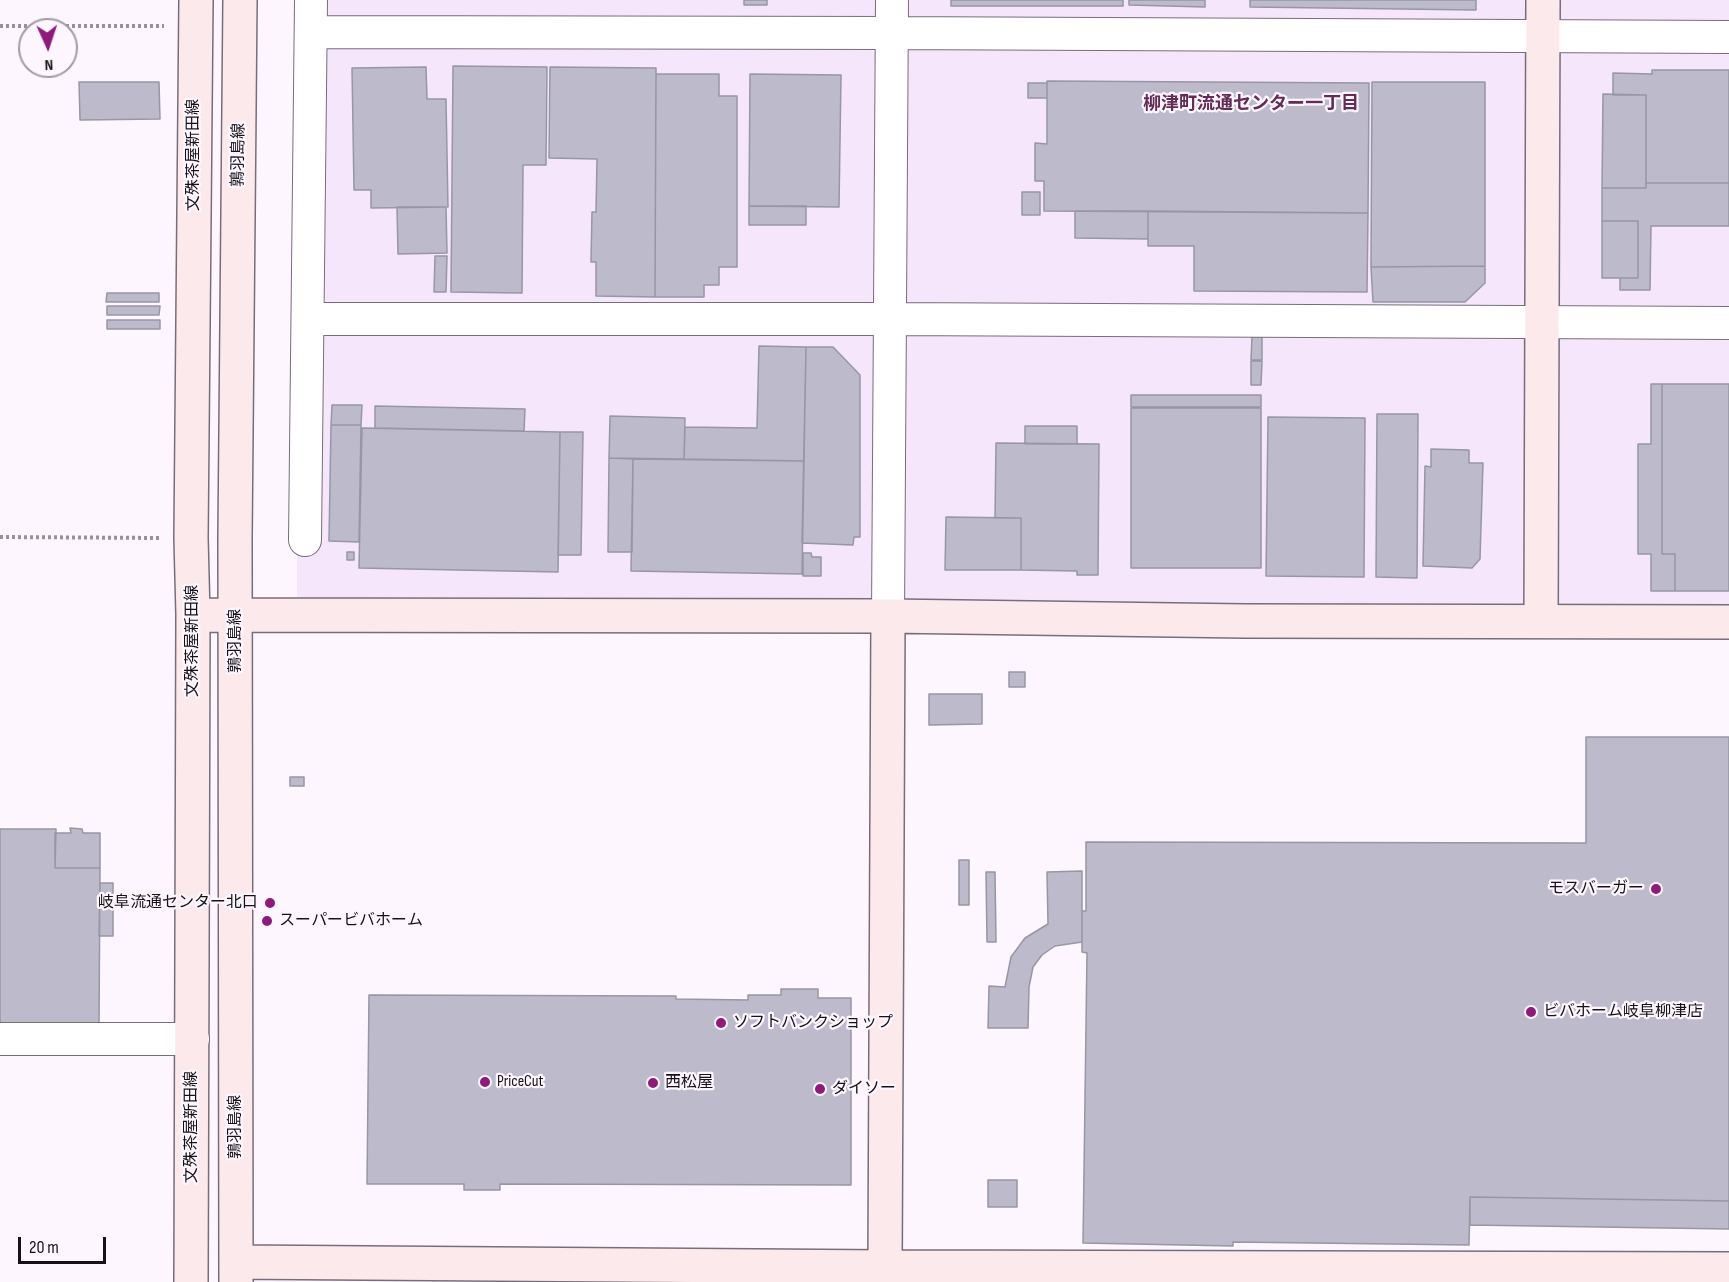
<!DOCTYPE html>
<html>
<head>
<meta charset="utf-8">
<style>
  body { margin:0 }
  #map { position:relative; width:1729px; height:1282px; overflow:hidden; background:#fdf6ff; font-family:"Sofia Sans Condensed",sans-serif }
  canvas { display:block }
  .north { position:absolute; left:18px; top:18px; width:60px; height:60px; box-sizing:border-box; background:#fdf6ff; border:2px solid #a19ba2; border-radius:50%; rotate:177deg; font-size:16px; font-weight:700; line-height:24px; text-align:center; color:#161217 }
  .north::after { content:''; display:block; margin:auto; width:21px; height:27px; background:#8e1a7a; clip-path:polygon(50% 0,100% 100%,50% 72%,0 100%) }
  .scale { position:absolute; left:18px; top:1237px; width:88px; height:27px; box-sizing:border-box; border:3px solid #161217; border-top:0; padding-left:8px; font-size:18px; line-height:21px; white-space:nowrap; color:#161217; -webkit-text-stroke:4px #fdf6ff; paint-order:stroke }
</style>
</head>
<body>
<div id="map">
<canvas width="1729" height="1282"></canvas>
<div class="north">N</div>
<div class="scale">20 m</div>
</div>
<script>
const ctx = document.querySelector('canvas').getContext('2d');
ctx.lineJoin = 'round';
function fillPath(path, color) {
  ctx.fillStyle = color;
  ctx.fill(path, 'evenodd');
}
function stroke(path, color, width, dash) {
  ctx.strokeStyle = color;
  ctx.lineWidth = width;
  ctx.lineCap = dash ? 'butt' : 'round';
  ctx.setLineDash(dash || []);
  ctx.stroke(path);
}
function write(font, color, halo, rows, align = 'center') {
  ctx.font = font + ' "Sofia Sans Condensed","Noto Sans JP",sans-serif';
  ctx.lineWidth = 4.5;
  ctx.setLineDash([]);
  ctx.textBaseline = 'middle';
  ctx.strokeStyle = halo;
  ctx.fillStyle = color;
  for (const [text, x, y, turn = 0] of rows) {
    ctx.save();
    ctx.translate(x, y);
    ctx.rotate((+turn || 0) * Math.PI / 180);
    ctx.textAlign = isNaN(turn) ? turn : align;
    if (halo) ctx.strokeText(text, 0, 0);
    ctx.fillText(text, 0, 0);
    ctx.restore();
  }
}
const built = new Path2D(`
  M296 0H1729V610L297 602Z`);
const building = new Path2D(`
  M744 0H767V5H744Z
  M951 0H1123V6H951Z
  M1129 0H1205V7L1129 5Z
  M1250 0H1476V10L1250 7Z
  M453 66 547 67 546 165H523L522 293 451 292Z
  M426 67 427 99H446L448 207 371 208V190H354L352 68Z
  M550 67 656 68 655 297 596 296V262H591L592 212H596L597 159 549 158Z
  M1652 70H1729V183H1646V95H1613V73L1652 74Z
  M656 74H719V96H737V267H719V285H704V297H655Z
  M750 74 841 75 839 207 749 206Z
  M1047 81 1369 83 1368 213 1044 211V181H1035V143L1047 144Z
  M79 82H159L160 119 80 120Z
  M1372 82H1485V266L1371 267Z
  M1028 83H1047V98H1028Z
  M1603 94 1646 95V188H1602Z
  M1646 183H1729V226H1651L1650 290H1620V278H1638V221H1602V188H1646Z
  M1022 192H1040V215H1022Z
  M749 206H806V225H749Z
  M397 207H446L447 253 398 254Z
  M1075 211H1148V239L1075 238Z
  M1148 211 1368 213 1367 292 1194 291V246H1148Z
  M1602 221H1638V278H1602Z
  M435 256H447L446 292H434Z
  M1485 266V283L1465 302H1373L1371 267Z
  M107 293H159V302H106Z
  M107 306H160L159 315H107Z
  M107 320H160V329H107Z
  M1252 336H1262V360H1251Z
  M759 346 806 347 804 461 684 459 685 427 757 428Z
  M806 347H833L860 375V537H854L853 545 802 543Z
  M1251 361H1262L1261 385H1251Z
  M1651 384H1662V554H1675V591H1651V554H1638V444H1651Z
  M1662 384H1729V591H1675V554H1662Z
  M1131 395H1261V407H1131Z
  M332 405H362L361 425H331Z
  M375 406 525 409 524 431 375 428Z
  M1131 408H1261V568H1131Z
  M1377 414H1418L1417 578 1376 577Z
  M610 416 685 418 684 459 609 458Z
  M1268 417 1365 418 1364 577 1266 576Z
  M331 425H361L359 542 329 541Z
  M1025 426H1077V444H1025Z
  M362 428 560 432 558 572 359 568Z
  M560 432H583L581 555H558Z
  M996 443 1099 444 1098 575H1077V571L1021 570V518H995Z
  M1431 449 1469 450V463H1483L1480 559 1472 568 1423 566 1425 466 1431 467Z
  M609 458 633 459 632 552H608Z
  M633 459 804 461 802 574 631 571Z
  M946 517 1021 518V570H945Z
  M347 552H354V560H347Z
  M803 553H811L812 557H821V576H803Z
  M1009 672H1025V687H1009Z
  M929 694H982V724L929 725Z
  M1586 737H1729V1201L1470 1197 1469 1245 1233 1242V1246L1083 1243 1087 953 1082 952V911H1086V842L1586 843Z
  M290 777H304V786H290Z
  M70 828 82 829 83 833H100V868H55V833H71Z
  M0 829H56L55 868H100L99 1026 0 1025Z
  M959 860H969V905H959Z
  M1082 871V942L1055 946 1042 955 1033 967 1029 987 1028 1028H988L989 986 1005 987 1011 957 1025 938 1048 924 1047 872Z
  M986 872H995L996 942H987Z
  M100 883H113V936H99Z
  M781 989H818V998H851V1185L500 1184V1190H464V1184H367L369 995 676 996V999L748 1000V995H781Z
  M988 1180H1017V1207H988Z
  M1470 1197 1729 1201V1229L1470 1225Z`);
const path = new Path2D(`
  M0 26H164
  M0 537 161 538`);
const street = new Path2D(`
  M311 32 892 33 1729 37
  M308 319H890L1729 323
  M305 540 311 0
  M888 616 892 0
  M0 1039H193`);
const secondary = new Path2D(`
  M193 615 888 616 885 1267
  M888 616 1245 621 1729 622
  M1541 621 1543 0
  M236 1262 885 1267 1729 1269
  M191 1282 193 615 191 538 196 0
  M236 1282 235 538 240 0`);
const markers = [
  [1656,889,6,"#8e1a7a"],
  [270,903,6,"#8e1a7a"],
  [267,921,6,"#8e1a7a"],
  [1531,1012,6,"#8e1a7a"],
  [721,1023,6,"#8e1a7a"],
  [485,1082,6,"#8e1a7a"],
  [653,1083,6,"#8e1a7a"],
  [820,1089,6,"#8e1a7a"]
];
const streetNames = [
  ["文殊茶屋新田線",194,155,-90],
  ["鶉羽島線",239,155,-89],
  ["文殊茶屋新田線",193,641,-90],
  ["鶉羽島線",236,641,-90],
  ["文殊茶屋新田線",192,1127,-90],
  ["鶉羽島線",236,1127,-90]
];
const poiNames = [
  ["モスバーガー",1644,889,"right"],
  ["岐阜流通センター北口",258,903,"right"],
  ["スーパービバホーム",279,921],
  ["ビバホーム岐阜柳津店",1543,1012],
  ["ソフトバンクショップ",733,1023],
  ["PriceCut",497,1082],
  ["西松屋",665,1083],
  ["ダイソー",832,1089]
];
const neighbourhoodNames = [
  ["柳津町流通センター一丁目",1251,104]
];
fillPath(built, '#f5e6fb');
fillPath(building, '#bdbbcb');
stroke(building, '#9796a4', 1.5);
stroke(street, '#776e7b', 34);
stroke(secondary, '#776e7b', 36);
stroke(path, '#979198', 4, [3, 3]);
stroke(street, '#fff', 32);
stroke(secondary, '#fce9eb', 33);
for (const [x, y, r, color] of markers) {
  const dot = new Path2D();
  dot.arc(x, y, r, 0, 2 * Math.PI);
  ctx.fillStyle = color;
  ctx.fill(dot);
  stroke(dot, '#fdf6ff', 2);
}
write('16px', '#161217', '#fdf6ff', streetNames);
write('16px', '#161217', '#fdf6ff', poiNames, 'left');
write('bold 18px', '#632b56', '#fdf6ff', neighbourhoodNames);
</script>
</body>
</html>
